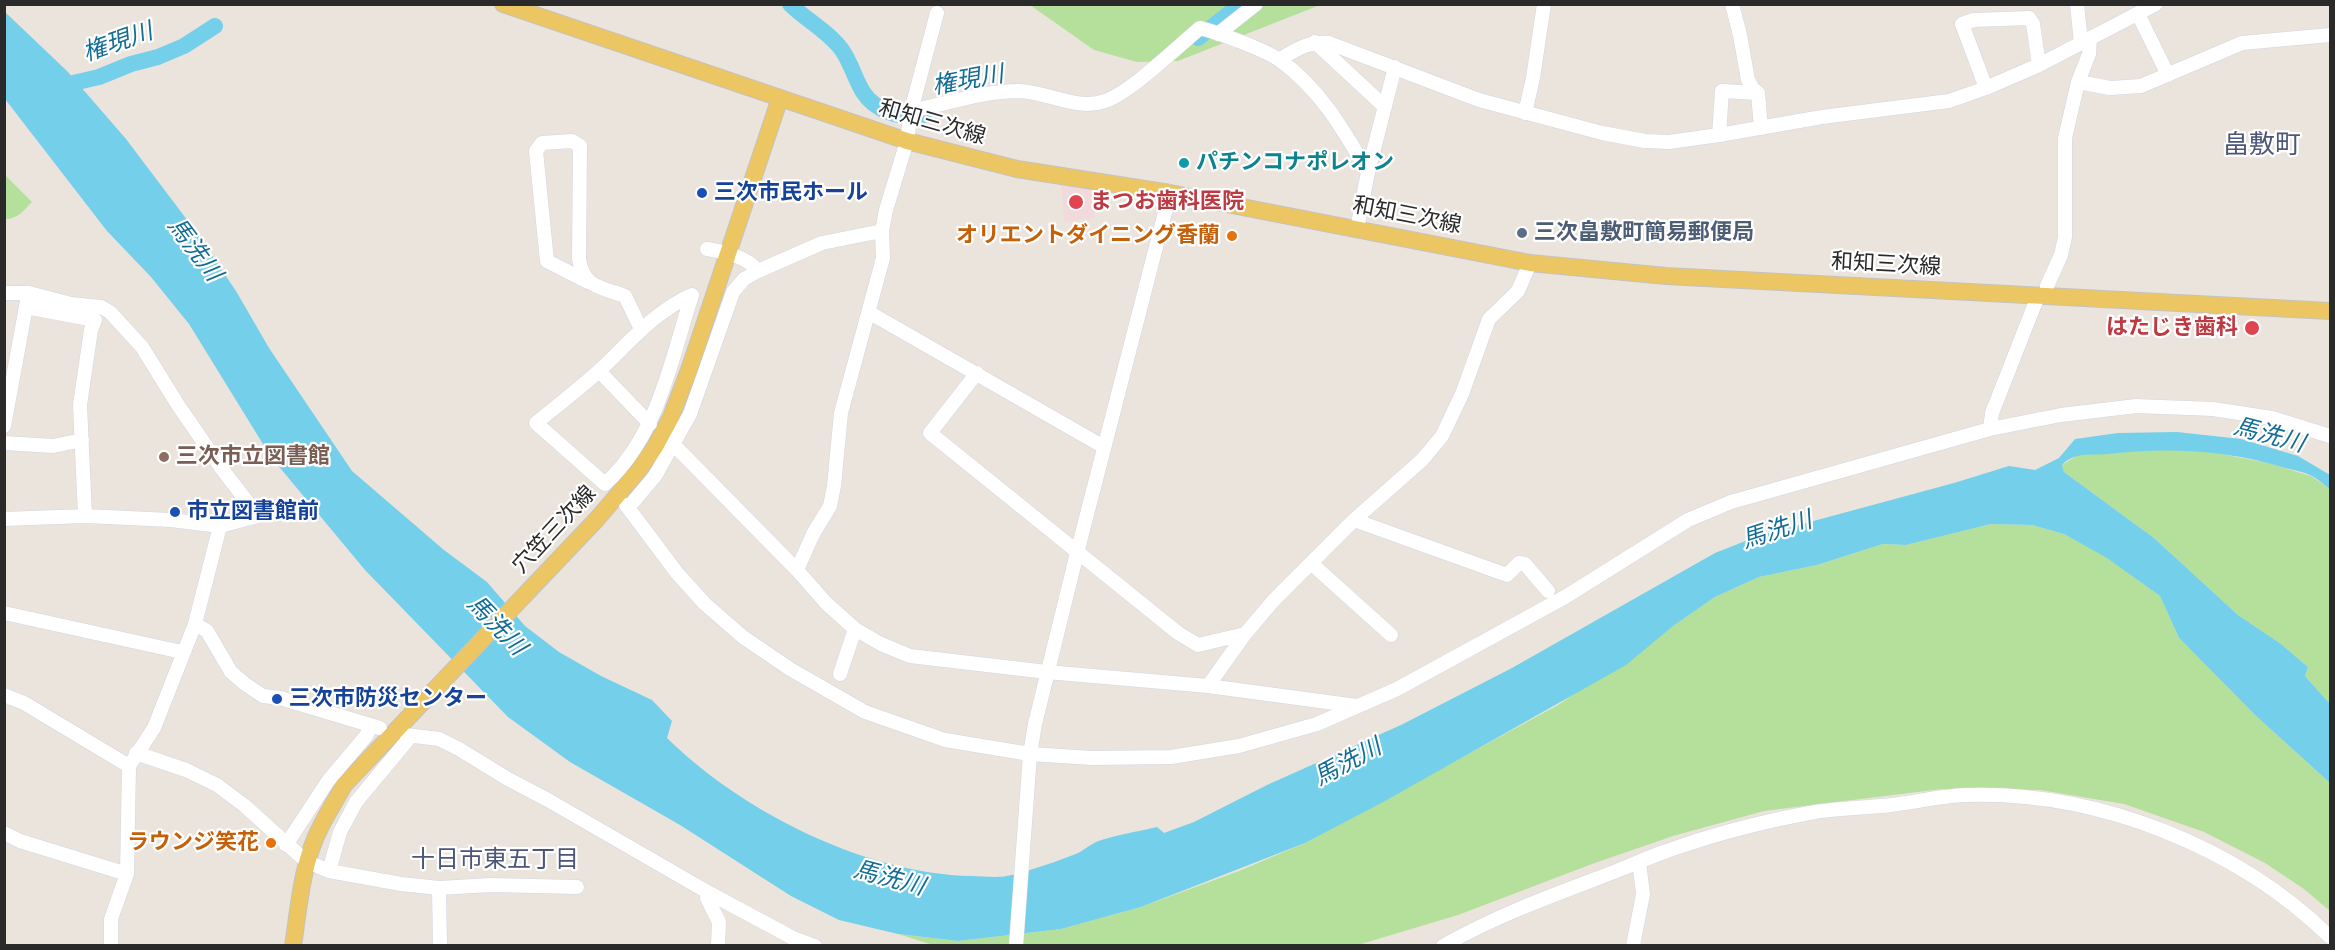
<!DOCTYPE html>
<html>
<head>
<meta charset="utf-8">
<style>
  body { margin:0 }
  #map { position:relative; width:2335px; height:950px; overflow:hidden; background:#ebe4dc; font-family:"Space Grotesk",sans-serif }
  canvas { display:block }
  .frame { position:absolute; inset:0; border:6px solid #2a2a2a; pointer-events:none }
</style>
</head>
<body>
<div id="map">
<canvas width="2335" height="950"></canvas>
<div class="frame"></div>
</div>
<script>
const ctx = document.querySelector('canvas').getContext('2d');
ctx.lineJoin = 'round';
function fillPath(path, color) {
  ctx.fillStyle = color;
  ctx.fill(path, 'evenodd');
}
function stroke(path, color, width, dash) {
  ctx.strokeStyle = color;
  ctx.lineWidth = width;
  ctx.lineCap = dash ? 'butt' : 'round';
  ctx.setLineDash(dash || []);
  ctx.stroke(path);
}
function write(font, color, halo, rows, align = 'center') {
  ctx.font = font + ' "Space Grotesk","Noto Sans JP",sans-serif';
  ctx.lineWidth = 4.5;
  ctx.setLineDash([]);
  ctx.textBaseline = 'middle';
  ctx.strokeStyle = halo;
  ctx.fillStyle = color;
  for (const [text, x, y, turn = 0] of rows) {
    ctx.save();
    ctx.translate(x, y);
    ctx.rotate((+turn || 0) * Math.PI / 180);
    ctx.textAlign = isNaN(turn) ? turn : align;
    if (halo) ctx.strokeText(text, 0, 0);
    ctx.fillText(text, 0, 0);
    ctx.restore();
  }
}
const medical = new Path2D(`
  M1061 181 1091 186 1095 218 1064 222Z`);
const green = new Path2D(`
  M1030 5H1320L1178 61 1137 62 1094 50Z
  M4 174 32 202C23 211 18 219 5 219Z
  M2142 450H2200L2268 463 2311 476 2330 489V704L2305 676 2308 667 2281 644 2238 615 2154 538 2064 472 2062 465 2081 453 2104 454Z
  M1991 524 2032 525 2064 534 2107 557 2160 596 2179 638 2255 715 2330 783V911L2304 889 2265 863 2204 832 2124 804 2040 790 1942 789 1764 811 1673 836 1592 864 1458 915 1358 945 936 946 898 934 958 941 1061 929 1141 907 1239 871 1305 843 1558 705 1715 597 1759 577 1817 565 1883 544 1906 545Z`);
const water = new Path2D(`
  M4 11 68 72 126 139 194 229 236 291 269 348 352 471 444 550 487 582 525 626 559 652 601 676 652 700 672 721 667 738C741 811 865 874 971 876 982 876 996 878 1007 876 1023 873 1065 859 1080 852 1085 849 1090 845 1096 842 1114 835 1137 832 1157 827L1164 833 1194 822 1267 785 1401 725 1512 668 1715 553 1758 536 1954 483 2009 466 2035 470 2059 458 2075 439 2118 433 2177 432 2241 439 2298 456 2330 475V489C2324 485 2318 479 2312 476 2304 472 2294 470 2285 468 2227 450 2168 447 2108 454 2091 456 2075 451 2062 465L2064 472 2154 538 2238 615 2281 644 2308 667 2305 676 2330 704V783L2255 715 2179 638 2160 596 2107 558 2064 534 2032 525 1991 524 1906 545 1883 544 1817 565 1759 577 1715 597 1673 626 1626 665 1385 801 1305 843 1141 907 1061 929 958 941 898 934 839 920 791 896 680 825 570 762 508 717 365 570 271 457 189 324 151 277 107 231 5 99Z`);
const river = new Path2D(`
  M790 4C806 20 829 32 842 50 851 63 855 79 863 92 875 111 902 120 924 115
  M1198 38 1241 4
  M56 87 99 77 131 64 158 57 184 46 215 26`);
const minor = new Path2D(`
  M1732 4 1740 35 1748 80 1753 89 1758 93 1761 128
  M2077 4 2081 43
  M2138 14 2168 75
  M1218 34 1256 4
  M1315 42 1385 107
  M1280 59C1297 49 1309 41 1329 43L1479 100 1602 133 1645 141 1669 142 1719 135 1822 117 1949 101 1986 88 2039 65 2156 4
  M2078 82 2110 88 2141 86 2242 43 2330 35
  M1986 88 1962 24 1974 20 2029 18 2033 24 2039 65
  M911 111C947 104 982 91 1019 91 1048 92 1078 111 1105 101 1131 92 1177 47 1200 28 1219 33 1266 50 1281 61 1320 89 1344 131 1368 172
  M1525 113 1533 78 1544 4
  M1719 135 1722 91 1758 93
  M1357 229 1368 172 1395 67
  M707 249C725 252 746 256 758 271
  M588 282 547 261 536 151 542 143 572 141 580 146 579 259C583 288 602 287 625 296L641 329
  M4 293H29L71 304 101 307 110 312 142 347 178 405 222 469 258 516 220 526 171 520 85 516 4 519
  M692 295C671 360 658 436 605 484L536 423C557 406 579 389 600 370 629 343 655 311 692 295Z
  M2046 297 2047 286 2061 255 2065 237V138L2078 82 2089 54 2090 38
  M26 307 95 320 91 330 80 405 85 516
  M870 313 1104 447
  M599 371 650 424
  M977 373 930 433 1178 633 1198 645 1245 634
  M4 426 27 301
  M1990 429 1992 413 2038 296
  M4 443 53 446 82 440
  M674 445 797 570 826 603 855 629 881 644 910 656 1047 672 1208 686 1357 706
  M626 505 677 573 705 604 743 637 790 669 865 712 945 740 1030 754 1092 758 1171 757 1239 746 1317 724 1397 689 1565 597 1688 520 1731 502 1990 429 2061 415 2136 406 2213 409 2272 418 2330 436
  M628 508 655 476 690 414 733 292 744 279 758 271 822 243 882 231
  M1354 520 1507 575 1519 563 1525 564 1548 591
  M1312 564 1391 635
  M797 570 813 534 830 506 834 486 841 413 883 258 882 231 886 210 907 141 911 111 937 13
  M4 613 182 652
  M195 624 207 631 231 672 245 684 263 696 280 698 380 728
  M840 674 855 629
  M1208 686 1245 634 1274 600 1354 520 1422 460 1442 436 1462 394 1489 319 1518 291 1530 263
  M4 695 24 703 129 766
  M406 735 439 739 459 749 508 779 548 800 711 894 793 938 815 946
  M136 753 186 770 217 785 245 806 298 854 308 862 329 871 401 884 439 888 491 885 577 887
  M4 833 20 841 127 874
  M286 845 328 781 366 736 371 726
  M329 871 340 832 356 802 411 736
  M439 888 440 946
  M707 898 719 922 718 946
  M111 946V919L127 874 129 766 154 728 195 624 220 526
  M1016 946 1030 754 1035 724 1077 553 1170 193
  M1443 946C1497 915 1556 894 1614 872 1632 865 1649 857 1667 851 1714 834 1765 821 1815 812 1839 808 1866 808 1891 805 1916 802 1940 796 1966 795 2097 791 2237 846 2330 937
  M1633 946 1643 894 1639 862`);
const major = new Path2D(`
  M503 4 907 141 1017 169 1170 193 1530 263 1666 276 2330 311
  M293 946C299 906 302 862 321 826 328 812 337 798 344 785L597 519 638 471 655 447 671 417 689 370 780 98`);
const markers = [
  [1184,163,6,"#0f9aa8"],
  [702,193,6,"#1a4fb4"],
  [1076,202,8,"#e0444e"],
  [1522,233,6,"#5c6f8a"],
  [1232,236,6,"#e8710a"],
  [2252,328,8,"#e0444e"],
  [164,457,6,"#8d6e63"],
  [175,512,6,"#1a4fb4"],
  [277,699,6,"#1a4fb4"],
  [271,843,6,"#e8710a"]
];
const streetNames = [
  ["和知三次線",932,123,16],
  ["和知三次線",1407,216,11],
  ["和知三次線",1886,265,3],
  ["穴笠三次線",555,530,-47]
];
const cultureNames = [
  ["パチンコナポレオン",1196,163]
];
const transitNames = [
  ["三次市民ホール",714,193],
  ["市立図書館前",187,512],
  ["三次市防災センター",289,699]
];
const healthNames = [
  ["まつお歯科医院",1090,202],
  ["はたじき歯科",2238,328,"right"]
];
const serviceNames = [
  ["三次畠敷町簡易郵便局",1534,233]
];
const foodNames = [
  ["オリエントダイニング香蘭",1220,236],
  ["ラウンジ笑花",259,843]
];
const educationNames = [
  ["三次市立図書館",176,457]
];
const waterNames = [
  ["権現川",118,43,-19],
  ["権現川",968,81,-10],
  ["馬洗川",194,250,53],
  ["馬洗川",2269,436,15],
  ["馬洗川",1777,531,-18],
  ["馬洗川",496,626,46],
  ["馬洗川",1348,763,-28],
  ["馬洗川",889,879,15]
];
const neighbourhoodNames = [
  ["十日市東五丁目",495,860]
];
const quarterNames = [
  ["畠敷町",2262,146]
];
fillPath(medical, '#f2dadc');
fillPath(green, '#b5e09b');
fillPath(water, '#73cfea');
stroke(river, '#73cfea', 16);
stroke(minor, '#d2d5e2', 15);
stroke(major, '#c3c3c3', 18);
stroke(minor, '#fff', 14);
stroke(major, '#ebc662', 16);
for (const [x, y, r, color] of markers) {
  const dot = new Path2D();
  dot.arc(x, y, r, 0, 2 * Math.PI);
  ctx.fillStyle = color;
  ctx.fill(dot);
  stroke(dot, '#fff', 2);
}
write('22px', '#2a2a2a', '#fff', streetNames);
write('bold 22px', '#0d838f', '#fff', cultureNames, 'left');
write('bold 22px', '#164399', '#fff', transitNames, 'left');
write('bold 22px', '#be3a42', '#fff', healthNames, 'left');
write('bold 22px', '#4e5e75', '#fff', serviceNames, 'left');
write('bold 22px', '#c56008', '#fff', foodNames, 'right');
write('bold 22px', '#785e54', '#fff', educationNames, 'left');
write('italic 24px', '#126d95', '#fff', waterNames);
write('24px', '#4c5679', '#fff', neighbourhoodNames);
write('26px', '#4c5679', '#fff', quarterNames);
</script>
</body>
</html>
